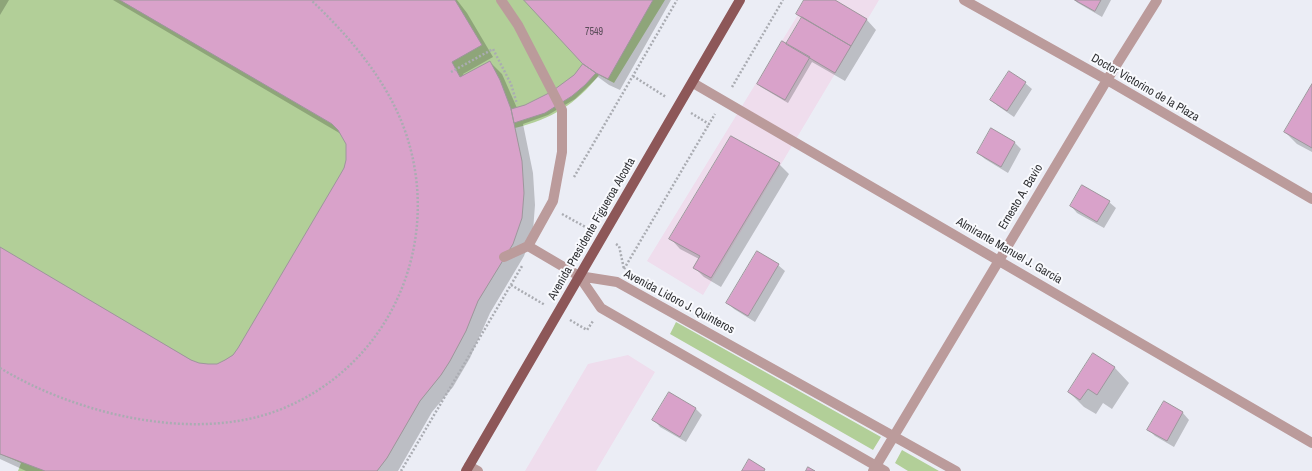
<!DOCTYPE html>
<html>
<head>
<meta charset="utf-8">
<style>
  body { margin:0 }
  canvas { display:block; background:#ebedf5 }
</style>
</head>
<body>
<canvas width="1312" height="471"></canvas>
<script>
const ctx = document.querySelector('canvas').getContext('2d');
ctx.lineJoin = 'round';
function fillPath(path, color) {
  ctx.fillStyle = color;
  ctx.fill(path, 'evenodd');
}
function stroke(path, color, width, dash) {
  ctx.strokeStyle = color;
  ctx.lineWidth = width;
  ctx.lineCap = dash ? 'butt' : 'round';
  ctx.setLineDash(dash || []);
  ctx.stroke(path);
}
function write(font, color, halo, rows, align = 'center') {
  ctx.font = font + ' "Archivo Narrow",sans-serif';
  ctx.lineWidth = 4;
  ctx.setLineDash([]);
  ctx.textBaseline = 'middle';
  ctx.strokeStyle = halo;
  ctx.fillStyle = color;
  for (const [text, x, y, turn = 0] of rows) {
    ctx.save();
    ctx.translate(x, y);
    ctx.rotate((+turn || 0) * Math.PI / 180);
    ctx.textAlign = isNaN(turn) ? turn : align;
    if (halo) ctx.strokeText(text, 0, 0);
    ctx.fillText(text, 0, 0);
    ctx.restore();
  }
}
const commercial = new Path2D(`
  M807 0H879L703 295 647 261Z
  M628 355 655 372 596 471H525L588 364Z`);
const green = new Path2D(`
  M0 0H665L614 83 599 75C576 104 552 119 515 128L522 161 513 244 478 301 466 331 450 361 441 375 420 401 387 458 377 471H18L21 463 0 454Z
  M676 322 881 437 873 450 670 334Z
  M902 450 939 471H908L895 463Z`);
const shadow = new Path2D(`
  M0 0H9L0 15Z
  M113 0H457L467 13 493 57 463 74 464 76 490 62 502 74 517 108 525 106 552 93 574 75 585 64 525 0H671L620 90 609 85 598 77 575 99 548 115 523 124 533 173 535 205 533 231 524 256 490 313 470 358 453 387 432 412 398 471H26L0 459V248L191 360 199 364 217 365 233 355 239 348 341 176 347 160V144L341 134Z
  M806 0H833L867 20 876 30 845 81 812 62 788 103 761 87 758 84 790 47 802 18 798 14Z
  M1074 0H1111L1102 17 1078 3Z
  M1025 83 1032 89 1014 117 998 106 991 100Z
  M1312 86V152L1297 144 1285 132Z
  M991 129 1015 143 1021 149 1008 173 985 159 978 153Z
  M779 164 789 174 721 287 704 277 695 268 699 259 680 249 671 239Z
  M1109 202 1116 208 1104 228 1077 213 1071 206Z
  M778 265 785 271 755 322 734 309 727 302Z
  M1093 354 1115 368 1129 383 1112 409 1103 403 1096 414 1084 407 1069 392Z
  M670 393 696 409 702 415 686 442 660 427 654 420Z
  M1164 402 1183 413 1189 420 1174 447 1155 436 1148 429Z`);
const building = new Path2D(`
  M120 0H455L482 45 452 62 460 77 490 61 500 80 511 109 522 161 524 193 522 218 513 244 478 301 466 331 450 361 441 375 420 401 387 458 377 471H45L0 454V247L191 360 199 363 208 364H217L225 360 233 355 238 348 340 175 344 168 346 160V144L338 130 332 124Z
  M524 0H653L608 79 596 73 583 64Z
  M804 0H835L867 19 851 46 796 14Z
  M1075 0H1101L1095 11Z
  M802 17 851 46 835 73 786 44Z
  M782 41 810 57 785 100 757 84Z
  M583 64 596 73 585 85 572 96 545 113 514 123 511 109 525 105 551 92 574 75Z
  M1009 71 1026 82 1007 111 990 100Z
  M1312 84V148L1284 132Z
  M991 128 1015 142 1001 167 977 153Z
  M731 136 780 163 711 278 693 268 700 256 669 239Z
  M1082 185 1110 201 1097 222 1070 206Z
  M757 251 779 264 748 316 726 303Z
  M1093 353 1115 367 1097 395 1088 389 1080 400 1068 392Z
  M669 392 696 408 680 437 652 420Z
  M1164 401 1183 412 1167 441 1147 430Z
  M749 459 765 469 764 471H742Z
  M808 467 815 471H806Z`);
const path = new Path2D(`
  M451 72 493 49 511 84 517 104
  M633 76 666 97
  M732 87 783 0
  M691 113 709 124 715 114
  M574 177 677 0
  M562 214 589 229
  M616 244 619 246 624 269
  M624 269 709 124
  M511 285 545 305
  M570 320 587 330 593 321
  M0 368C76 414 194 443 279 410 392 366 445 240 404 128 386 79 348 35 311 0
  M401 471 522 266`);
const minor = new Path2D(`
  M501 0 518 25 562 110V152L553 201 528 246 579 276 617 282 956 471
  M964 0 1107 80 1312 199
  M693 83 1312 443
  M504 257 528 246
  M579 276 601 308 885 471
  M469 466 478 471
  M873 471 1107 80 1157 0`);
const major = new Path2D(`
  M466 471 740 0`);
const numberNames = [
  ["7549",594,32]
];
const streetNames = [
  ["Doctor Victorino de la Plaza",1145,88,30],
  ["Ernesto A. Bavio",1021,197,-59],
  ["Avenida Presidente Figueroa Alcorta",592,229,-60],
  ["Almirante Manuel J. García",1009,251,30],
  ["Avenida Lidoro J. Quinteros",679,302,28]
];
fillPath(commercial, '#efdded');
fillPath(green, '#b2cf98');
fillPath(shadow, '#0003');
fillPath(building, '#d9a2ca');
stroke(building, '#9e969c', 1);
stroke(path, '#aaacb2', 2.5, [2, 2]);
stroke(minor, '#bb9b9b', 10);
stroke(major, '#8d5758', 10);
write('10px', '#5a4c59', null, numberNames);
write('12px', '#2f3033', '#f9fafe', streetNames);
</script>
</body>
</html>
